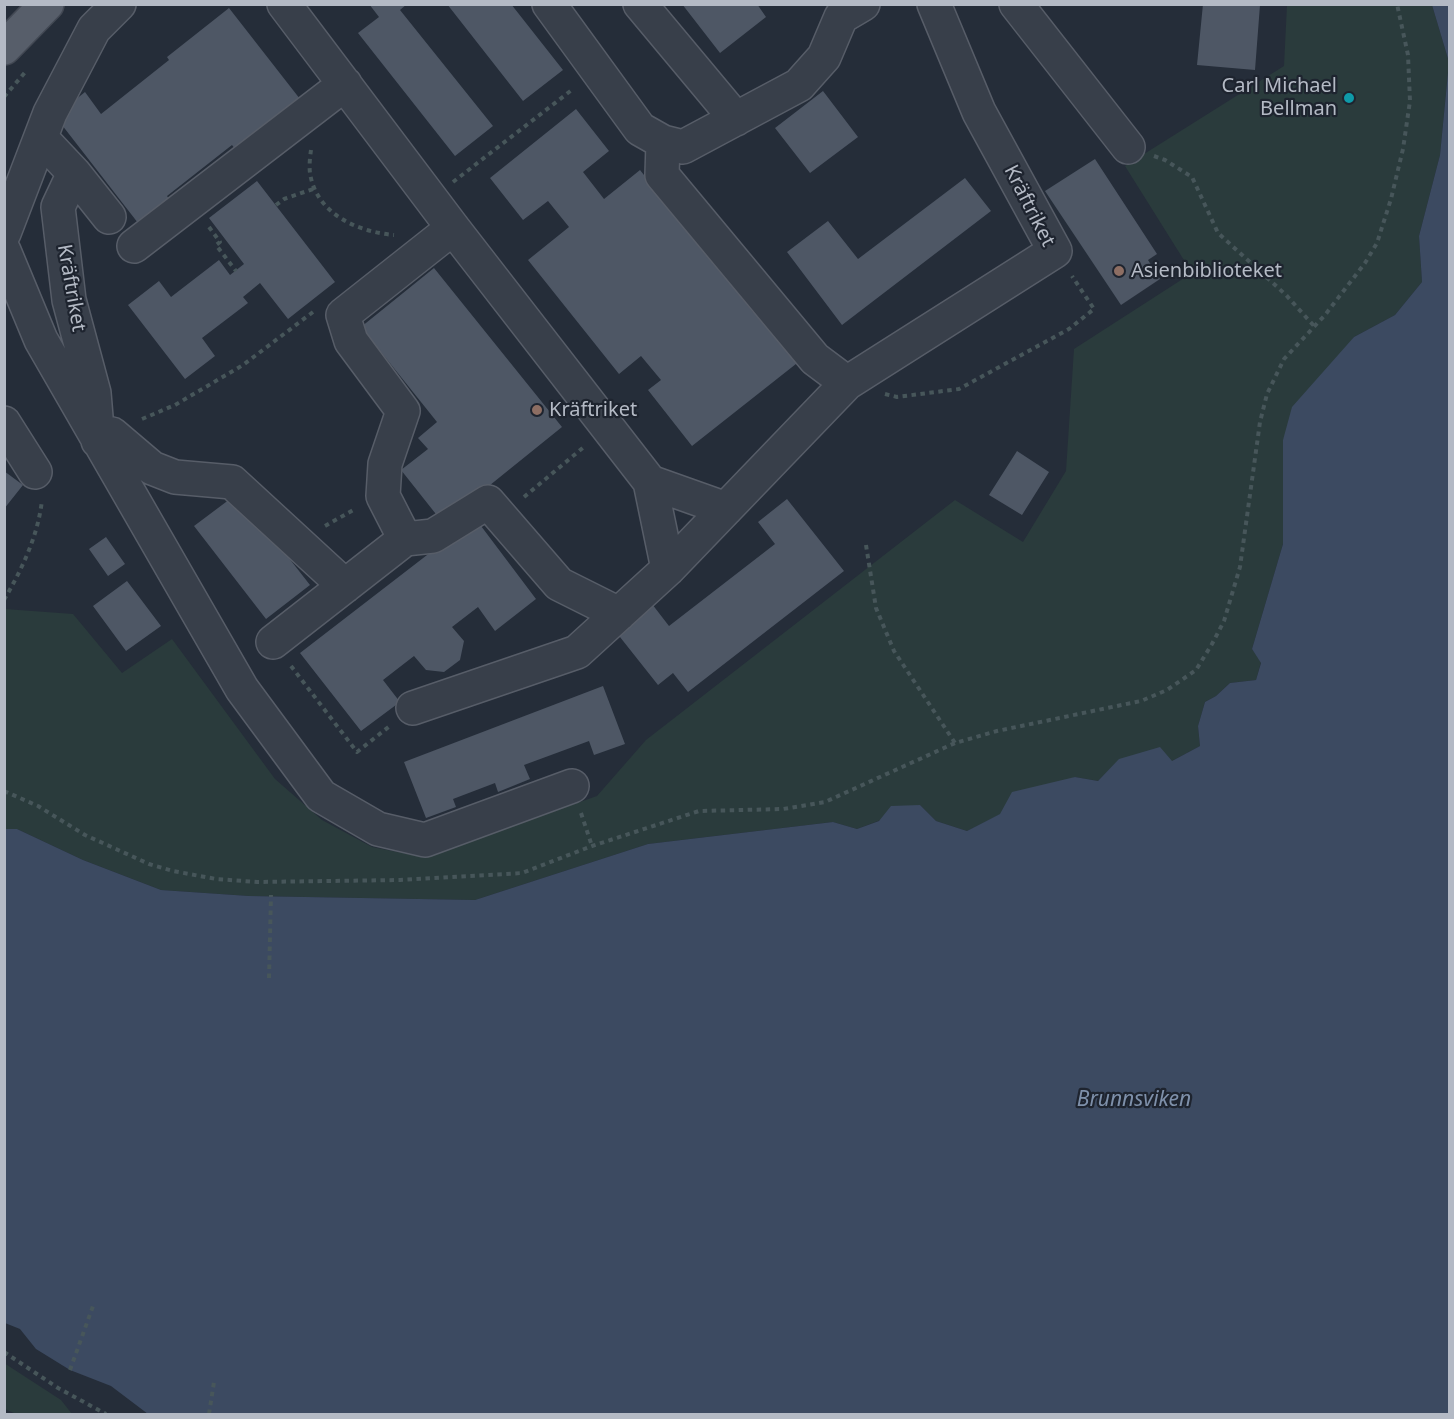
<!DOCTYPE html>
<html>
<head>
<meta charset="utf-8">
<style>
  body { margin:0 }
  #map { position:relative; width:1454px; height:1419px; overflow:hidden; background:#252d39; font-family:"Noto Sans",sans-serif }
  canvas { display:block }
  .frame { position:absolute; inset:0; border:6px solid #b4bac5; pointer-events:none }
</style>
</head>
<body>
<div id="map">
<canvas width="1454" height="1419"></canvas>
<div class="frame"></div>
</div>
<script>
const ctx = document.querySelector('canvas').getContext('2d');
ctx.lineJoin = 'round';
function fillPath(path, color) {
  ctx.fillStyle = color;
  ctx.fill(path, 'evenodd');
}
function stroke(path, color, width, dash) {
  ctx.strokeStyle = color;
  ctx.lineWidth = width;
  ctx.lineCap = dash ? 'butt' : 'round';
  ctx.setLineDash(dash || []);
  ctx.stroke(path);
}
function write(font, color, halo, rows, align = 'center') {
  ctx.font = font + ' "Noto Sans",sans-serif';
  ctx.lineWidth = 4.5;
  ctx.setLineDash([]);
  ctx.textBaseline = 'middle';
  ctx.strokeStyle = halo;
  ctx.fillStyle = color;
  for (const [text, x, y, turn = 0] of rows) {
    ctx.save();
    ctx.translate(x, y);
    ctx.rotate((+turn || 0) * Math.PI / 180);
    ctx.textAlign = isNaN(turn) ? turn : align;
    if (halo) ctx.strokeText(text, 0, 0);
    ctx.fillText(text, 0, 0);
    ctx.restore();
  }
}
const green = new Path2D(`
  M1287 5H1432L1449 62 1440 155 1419 236 1422 282 1395 315 1354 337 1283 440V544L1252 649 1261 662 1256 680 1230 683 1216 696 1205 702 1198 726 1200 746 1172 761 1120 759 1098 781 1075 777 967 831 936 821 920 805 857 829 833 822 648 844 475 900 249 896 161 890 83 860 17 829H5V609L73 614 122 673 172 639 275 779 322 820 372 847 423 857 597 796 646 740 955 500 1023 542 1066 471 1074 349 1192 273 1125 166 1284 66Z
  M4 1363 61 1400 72 1414H16L5 1409Z`);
const water = new Path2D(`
  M1432 5H1450L1449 1414H148L111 1386 70 1370 36 1349 20 1329 5 1323V829H17L83 860 161 890 249 896 475 900 648 844 833 822 857 829 879 821 891 806 920 805 936 821 967 831 1000 814 1012 792 1075 777 1098 781 1119 759 1160 747 1172 761 1200 746 1198 726 1205 702 1216 696 1230 683 1256 680 1261 663 1252 649 1283 544V440L1292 407 1354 337 1395 315 1422 282 1419 236 1440 155 1449 62Z`);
const building = new Path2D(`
  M369 4H407L400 10 493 126 455 156 358 33 379 17Z
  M447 4H511L563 70 523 101Z
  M682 4H757L766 17 720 53Z
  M1203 4 1260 5 1255 70 1197 65Z
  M229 8 300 99 235 149 232 145 167 196 169 199 138 223 55 116 85 92 101 114 169 60 167 57Z
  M823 91 858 137 810 173 775 128Z
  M576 109 609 151 583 172 604 199 640 170 753 312 759 307 801 360 692 446 648 390 661 380 641 356 619 374 528 260 569 227 548 201 523 220 490 178Z
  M1095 159 1157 254 1148 260 1160 279 1121 305 1045 191Z
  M965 178 991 211 842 325 787 252 828 221 858 259Z
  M257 181 335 282 288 319 260 283 243 297 248 303 202 338 215 356 185 379 128 305 159 281 171 297 219 260 230 275 244 264 209 218Z
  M434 268 562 427 443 523 401 470 428 449 418 438 437 422 361 327Z
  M1017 451 1049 472 1022 515 989 495Z
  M4 471 23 485 4 509Z
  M238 493 310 585 266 619 194 526Z
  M787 499 844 571 688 692 673 673 658 685 616 632 652 604 669 626 775 544 758 522Z
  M475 518 536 599 495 631 478 607 452 627 464 641 460 660 444 672 426 670 414 656 383 680 400 702 361 731 300 653Z
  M106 537 125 564 108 576 89 549Z
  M127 581 161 626 126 651 93 606Z
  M603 686 625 744 594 755 589 741 524 765 530 779 498 792 495 783 453 799 456 807 426 818 404 762Z`);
const path = new Path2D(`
  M4 97 27 70
  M311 150C310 157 309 166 310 173 316 214 358 232 394 235
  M1154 156 1165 160 1192 177 1218 233 1286 295 1314 326
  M453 182 573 89
  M276 205 284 199 316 188
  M209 227 220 242 216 245 236 271
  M885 394 897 397 959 389 1069 329 1094 309 1072 276
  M142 419 175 405 243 365 313 312
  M524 497 585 446
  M325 526 355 509
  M866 545 876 608 894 651 955 743
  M4 600C22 569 38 536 42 500
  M291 666 357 752 391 725
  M4 791 38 806 85 835 149 864 173 871 216 879 257 882 400 880 522 873 592 846 699 811 783 809 825 802 955 743 997 731 1141 701 1167 690 1196 670 1212 644 1224 621 1240 567 1260 422 1267 394 1284 359 1325 315 1365 263 1377 243 1391 199 1403 149 1410 101 1408 55 1397 4
  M581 813 592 846
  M269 978 271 895
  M4 1352 58 1388 106 1414
  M70 1370 93 1306
  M209 1414 214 1382`);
const minor = new Path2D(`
  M284 4 453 228 650 482 668 569
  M549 4 640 129 663 142 683 147 799 85 824 57 841 17 863 4
  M640 4 736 119
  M1016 4 1128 147
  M41 138 74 173 58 207 69 300 94 393 98 441 112 434 152 468 175 477 232 482 345 586
  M663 142 662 175 815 359 847 383
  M74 173 109 217
  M4 233 50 113 94 29 119 4
  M134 246 345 84
  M4 251 41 340 242 689 321 796 378 829 425 840 572 786
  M4 423 35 472
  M650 482 726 509
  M405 539 433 536 488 502 559 584 619 614
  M273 642 405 539 383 496 385 464 403 411 351 341 343 315 453 228
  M413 708 577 652 668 569 847 383 1055 251 979 112 934 4`);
const major = new Path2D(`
  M4 48 47 4`);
const markers = [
  [1349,98,6,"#0f9aa8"],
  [1119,271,6,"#8d6e63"],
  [537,410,6,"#8d6e63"]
];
const poiNames = [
  ["Carl Michael",1337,86,"right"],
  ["Bellman",1337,109,"right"],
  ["Asienbiblioteket",1131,271],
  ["Kräftriket",549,410]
];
const streetNames = [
  ["Kräftriket",1029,206,63],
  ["Kräftriket",71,288,80]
];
const waterNames = [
  ["Brunnsviken",1134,1100]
];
fillPath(green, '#2a3b3c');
fillPath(water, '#3c4a61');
fillPath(building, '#4e5765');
stroke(minor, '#575d68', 36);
stroke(major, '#424853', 36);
stroke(path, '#47565a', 4, [4.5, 4.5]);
stroke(minor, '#383f4a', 33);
stroke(major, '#575e6a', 33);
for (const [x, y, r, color] of markers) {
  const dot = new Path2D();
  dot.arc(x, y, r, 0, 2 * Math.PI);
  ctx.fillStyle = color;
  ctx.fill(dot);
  stroke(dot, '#1e242f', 2);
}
write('20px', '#b4bac5', '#1e242f', poiNames, 'left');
write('20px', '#b4bac5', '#1e242f', streetNames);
write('italic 21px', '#7e90aa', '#1e242f', waterNames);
</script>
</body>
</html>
